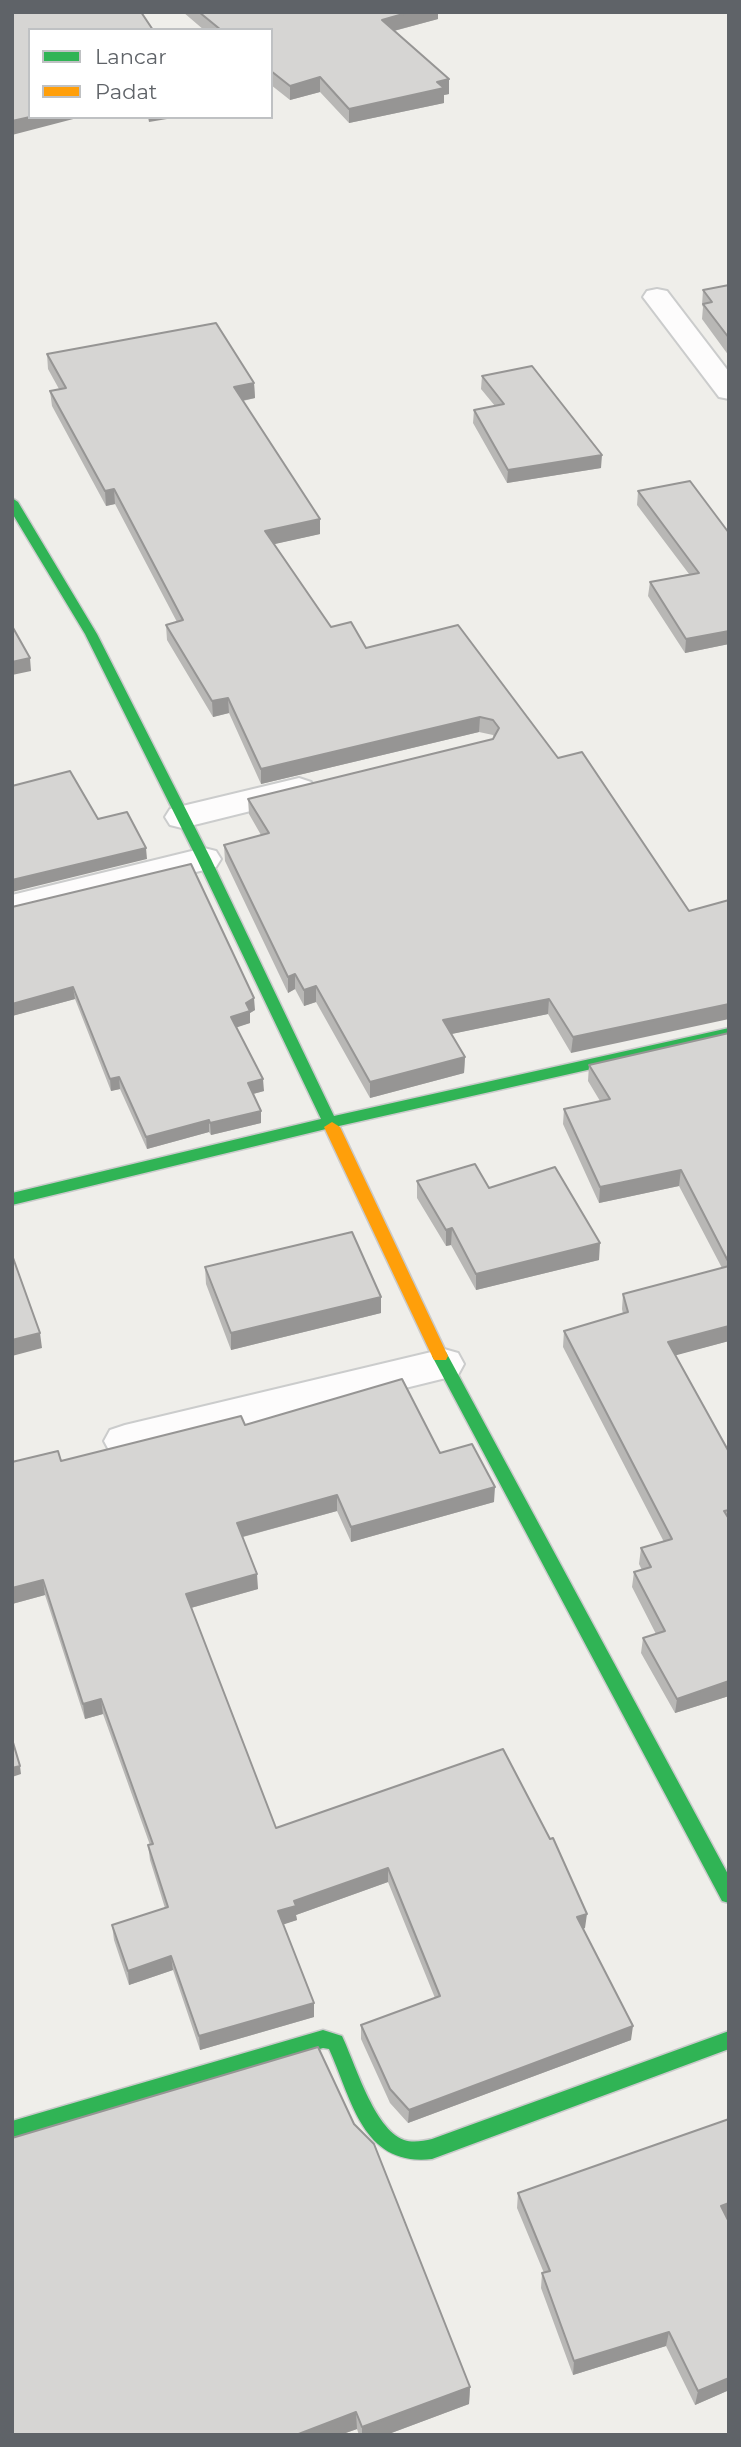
<!DOCTYPE html>
<html>
<head>
<meta charset="utf-8">
<style>
  body { margin:0 }
  #map { position:relative; width:741px; height:2447px; overflow:hidden; background:#efeeea; font-family:Montserrat,sans-serif }
  canvas { display:block }
  .frame { position:absolute; inset:0; border:14px solid #5f6368; pointer-events:none }
  .legend { position:absolute; left:28px; top:28px; width:245px; height:91px; box-sizing:border-box; background:#fff; border:2px solid #bfc1c3; margin:0; padding:9px 12px; list-style:none; font-size:21px; color:#5f6368 }
  .legend li { display:flex; align-items:center; gap:14px; height:35px }
  .legend b { width:35px; border:2px solid #bfc1c3 }
</style>
</head>
<body>
<div id="map">
<canvas width="741" height="2447"></canvas>
<div class="frame"></div>
<ul class="legend">
<li><b style="height:9px;background:#30b455"></b>Lancar</li>
<li><b style="height:9px;background:#ff9f0a"></b>Padat</li>
</ul>
</div>
<script>
const ctx = document.querySelector('canvas').getContext('2d');
ctx.lineJoin = 'round';
function stroke(path, color, width, dash) {
  ctx.strokeStyle = color;
  ctx.lineWidth = width;
  ctx.lineCap = dash ? 'butt' : 'round';
  ctx.setLineDash(dash || []);
  ctx.stroke(path);
}
function fillPath(path, color) {
  ctx.fillStyle = color;
  ctx.fill(path, 'evenodd');
}
const street = new Path2D(`
  M657 289 667 291 729 372V399L719 397 643 297 647 291Z
  M299 778 311 782 316 789 311 796 182 828 170 825 165 817 170 809Z
  M204 848 216 851 221 859 216 867 12 918V895Z
  M444 1349 458 1353 464 1364 458 1375 125 1457 110 1452 104 1441 110 1430 125 1425Z`);
const fast = new Path2D(`
  M12 498 18 502 97 634 211 859 334 1116 729 1028V1038L339 1126 337 1131 332 1132 326 1129 12 1205V1193L321 1119 197 859 85 634 12 513Z
  M440 1350 446 1352 729 1876V1903L722 1901 432 1356 434 1352Z
  M323 2030 342 2036C355 2063 374 2129 404 2140 413 2143 423 2141 432 2139L729 2031V2049L432 2159C362 2167 352 2099 329 2049L323 2048 12 2140V2121Z`);
const slow = new Path2D(`
  M332 1122 340 1127 448 1356 446 1360H434L432 1356 324 1127Z`);
const wall = new Path2D(`
  M183 12H438V19L394 31 449 94 444 95V103L349 123 320 92 290 100 271 85V30H204Z
  M729 285V356L702 319 703 307 702 305 703 290Z
  M47 354 254 383 255 398 243 401 320 534 274 544 331 627 366 648 458 625 558 758 689 911 571 1053 548 1014 451 1034 465 1057 464 1073 370 1098 316 1002 304 1006 295 989 288 993 225 861 224 845 261 835 249 814 248 799 493 739 494 737 493 735 479 732 261 784 229 713 213 717 167 640 166 625 177 622 115 504 106 506 52 406 50 391 59 389 48 369Z
  M482 376 601 468 507 483 473 423 474 410 495 406 481 389Z
  M638 491 729 533V644L685 653 648 596 650 582 689 574 637 505Z
  M12 907 255 1010 250 1013V1023L236 1027 264 1091 253 1094 261 1111V1123L211 1135 209 1132 147 1149 120 1089 111 1091 75 999 12 1016Z
  M729 1033V1341L675 1355 729 1452V1696L675 1713 641 1653 643 1638 656 1634 632 1587 634 1572 642 1570 639 1564 641 1548 664 1542 563 1347 564 1331 623 1314 622 1309 623 1294 722 1268 679 1186 599 1203 563 1124 564 1109 600 1101 588 1081 589 1065Z
  M417 1181 489 1188 599 1260 476 1290 451 1245 446 1246 417 1198Z
  M205 1267 381 1313 231 1350 206 1284Z
  M245 1425 440 1453 494 1502 351 1542 337 1511 243 1537 258 1589 191 1608 276 1828 585 1928 583 1929 631 2040 408 2123 390 2103 361 2039V2025L435 1998 388 1882 296 1915 297 1920 283 1924 314 2017 200 2050 173 1970 129 1985 114 1940 112 1925 165 1908 150 1860 148 1845H150L103 1714 85 1719 45 1595 12 1604V1462L61 1461Z
  M729 2119V2216L726 2217 729 2222V2395L727 2391 695 2405 666 2346 573 2375 541 2288 542 2273H544L517 2208 518 2193Z
  M470 2387 469 2404 386 2435H359L357 2429 340 2435H12Z`);
const shadedWall = new Path2D(`
  M410 12H438V19L382 34V20Z
  M320 77V92L290 100V86Z
  M449 79V94L444 95V103L349 123V109Z
  M30 117H81L12 135V121Z
  M148 117H179L149 122Z
  M254 383 255 398 235 402 234 387Z
  M602 455 601 468 507 483 508 470Z
  M114 489 115 504 106 506 105 491Z
  M320 519V534L266 546 265 531Z
  M729 631V644L685 653 686 639Z
  M30 658 31 671 12 675V662Z
  M228 698 229 713 213 717 212 701Z
  M480 717 479 732 261 784V769Z
  M146 848 147 859 12 892V880Z
  M295 974V989L288 993V977Z
  M316 986V1002L304 1006V990Z
  M73 987 75 999 12 1016V1004Z
  M254 998 255 1010 250 1013V1023L232 1029 231 1017 246 1003Z
  M549 999 548 1014 442 1036 443 1020Z
  M729 1004V1019L571 1053 573 1037Z
  M465 1057 464 1073 370 1098V1082Z
  M119 1077 120 1089 111 1091 110 1079Z
  M263 1079 264 1091 249 1095 248 1083Z
  M261 1111V1123L211 1135 210 1123Z
  M209 1120V1132L147 1149 146 1137Z
  M681 1170 679 1186 599 1203 600 1187Z
  M452 1228 451 1245 446 1246V1230Z
  M600 1243 599 1260 476 1290V1274Z
  M381 1297V1313L231 1350V1333Z
  M729 1326V1341L666 1358 668 1342Z
  M40 1333 42 1348 12 1356V1340Z
  M495 1487 494 1502 351 1542V1527Z
  M337 1495V1511L238 1538 237 1523Z
  M257 1574 258 1589 187 1609 186 1594Z
  M43 1580 45 1595 12 1604V1588Z
  M729 1681V1696L675 1713 677 1699Z
  M101 1699 103 1714 85 1719 83 1704Z
  M20 1766 21 1774 12 1777V1768Z
  M388 1868V1882L296 1915 297 1920 279 1926 278 1911 294 1901Z
  M587 1914 585 1928 576 1931 577 1917Z
  M171 1956 173 1970 129 1985 128 1971Z
  M314 2003V2017L200 2050 199 2036Z
  M633 2026 631 2040 408 2123 409 2110Z
  M729 2203V2216L718 2221 721 2206Z
  M669 2332 666 2346 573 2375 574 2361Z
  M729 2378 727 2391 695 2405 698 2391Z
  M470 2387 469 2404 386 2435H362V2427Z
  M356 2412 357 2429 340 2435H296Z`);
const building = new Path2D(`
  M12 12H141L153 30H30V117L12 121Z
  M199 12H410L382 20 449 79 437 82 444 88 349 109 320 77 290 86 271 71V30H221Z
  M729 285V338L703 304 712 302 703 290Z
  M216 323 254 383 234 387 320 519 265 531 331 627 351 622 366 648 458 625 558 758 582 752 689 911 729 900V1004L573 1037 549 999 443 1020 465 1057 370 1082 316 986 304 990 295 974 288 977 224 845 269 833 248 799 493 739 499 728 493 720 480 717 261 769 228 698 212 701 166 625 183 620 114 489 105 491 50 391 66 388 47 354Z
  M532 366 602 455 508 470 474 410 504 404 482 376Z
  M690 481 729 533V631L686 639 650 582 699 573 638 491Z
  M12 626 30 658 12 662Z
  M70 771 98 819 127 812 146 848 12 880V786Z
  M191 864 254 998 246 1003 250 1011 231 1017 263 1079 248 1083 261 1111 210 1123 209 1120 146 1137 119 1077 110 1079 73 987 12 1004V907Z
  M729 1033V1263L681 1170 600 1187 564 1109 610 1099 589 1065Z
  M475 1164 489 1188 555 1167 600 1243 476 1274 452 1228 446 1230 417 1181Z
  M352 1232 381 1297 231 1333 205 1267Z
  M12 1255 40 1333 12 1340Z
  M729 1266V1326L668 1342 729 1452V1510L724 1511 729 1519V1681L677 1699 643 1638 665 1631 634 1572 651 1567 641 1548 672 1539 564 1331 628 1312 623 1294Z
  M402 1379 440 1453 472 1444 495 1487 351 1527 337 1495 237 1523 257 1574 186 1594 276 1828 503 1749 550 1839 553 1838 587 1914 577 1917 633 2026 409 2110 390 2089 361 2025 440 1996 388 1868 294 1901 296 1906 278 1911 314 2003 199 2036 171 1956 128 1971 112 1925 168 1907 148 1845 153 1844 101 1699 83 1704 43 1580 12 1588V1462L58 1451 61 1461 241 1416 245 1425Z
  M12 1739 20 1766 12 1768Z
  M318 2047 354 2124 374 2144 470 2387 362 2427 356 2412 296 2435H12V2138Z
  M729 2119V2203L721 2206 729 2222V2378L698 2391 669 2332 574 2361 542 2273 550 2271 518 2193Z`);
stroke(street, '#cbcccc', 4);
stroke(fast, '#cacacb', 3);
stroke(slow, '#cacacb', 3);
fillPath(street, '#fdfcfc');
fillPath(fast, '#30b455');
fillPath(slow, '#ff9f0a');
fillPath(wall, '#b8b7b5');
fillPath(shadedWall, '#969594');
fillPath(building, '#d6d5d3');
stroke(building, '#969594', 2);
</script>
</body>
</html>
